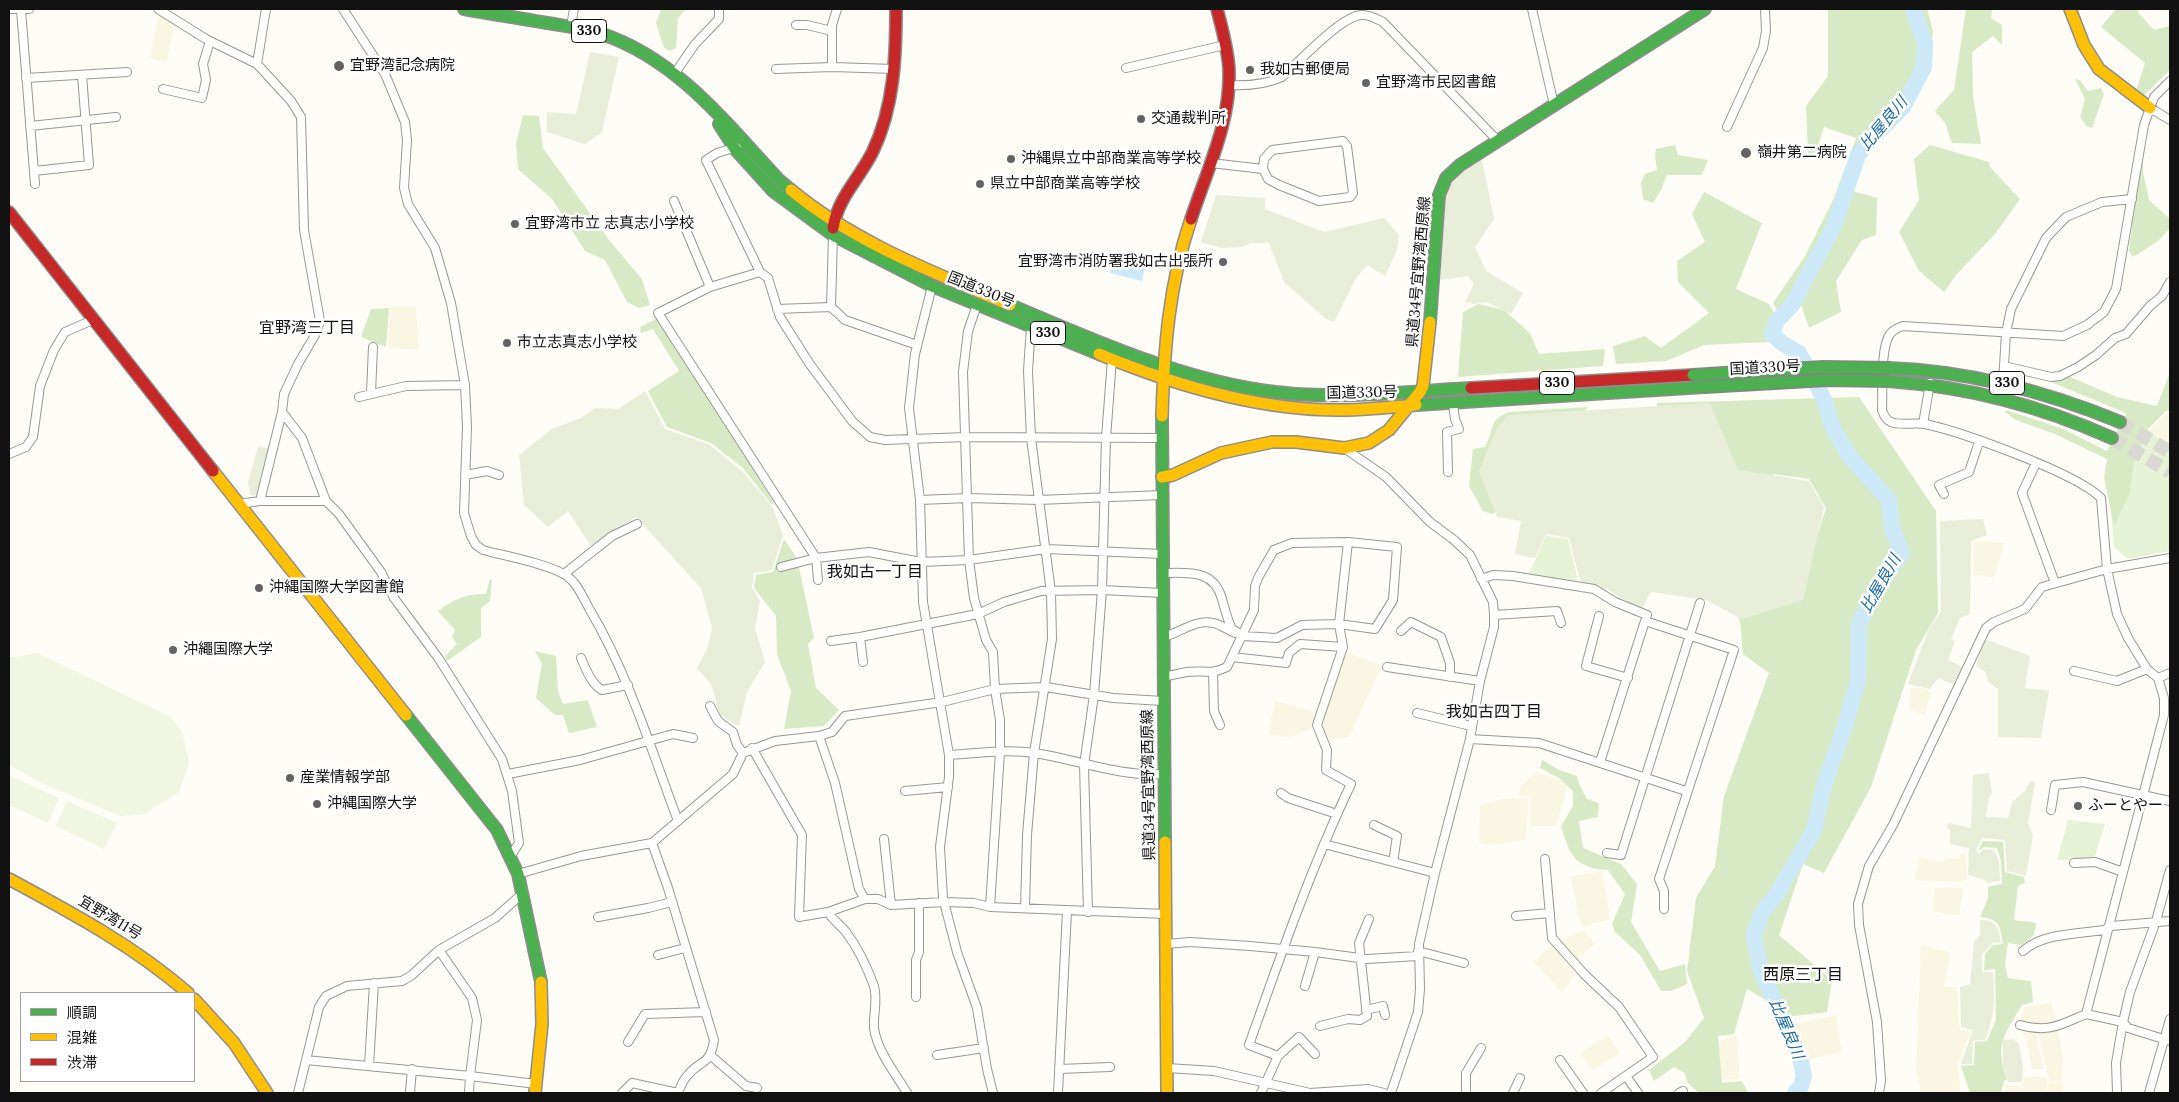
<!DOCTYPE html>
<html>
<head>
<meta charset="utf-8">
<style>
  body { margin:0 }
  #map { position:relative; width:2179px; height:1102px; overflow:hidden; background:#fdfcf7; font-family:Lora,"Noto Sans JP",serif }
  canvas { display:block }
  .frame { position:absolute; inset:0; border:10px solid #111; pointer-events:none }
  .legend { position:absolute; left:20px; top:992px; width:175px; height:90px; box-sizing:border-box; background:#fff; border:1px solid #a0a0a0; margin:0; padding:6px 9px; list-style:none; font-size:15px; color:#111 }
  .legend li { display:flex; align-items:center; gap:10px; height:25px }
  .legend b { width:25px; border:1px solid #a0a0a0 }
</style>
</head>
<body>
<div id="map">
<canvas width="2179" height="1102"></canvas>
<div class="frame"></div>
<ul class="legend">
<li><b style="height:6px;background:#4caf50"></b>順調</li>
<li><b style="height:6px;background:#ffc107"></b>混雑</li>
<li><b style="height:6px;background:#c62828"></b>渋滞</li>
</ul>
</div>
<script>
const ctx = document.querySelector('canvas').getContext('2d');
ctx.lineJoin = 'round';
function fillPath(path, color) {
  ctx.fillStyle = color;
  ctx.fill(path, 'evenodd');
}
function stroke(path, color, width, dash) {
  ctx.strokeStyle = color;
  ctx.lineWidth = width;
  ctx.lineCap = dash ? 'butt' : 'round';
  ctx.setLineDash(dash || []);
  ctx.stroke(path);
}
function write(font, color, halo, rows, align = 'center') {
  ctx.font = font + ' Lora,"Noto Sans JP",serif';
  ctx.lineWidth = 5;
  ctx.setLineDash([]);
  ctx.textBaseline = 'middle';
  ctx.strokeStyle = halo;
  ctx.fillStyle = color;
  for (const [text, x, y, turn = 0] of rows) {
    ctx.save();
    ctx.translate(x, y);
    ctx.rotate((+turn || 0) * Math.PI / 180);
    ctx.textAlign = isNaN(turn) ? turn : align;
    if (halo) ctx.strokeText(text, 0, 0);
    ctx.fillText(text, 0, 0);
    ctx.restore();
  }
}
const farmland = new Path2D(`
  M159 14 174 24 167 63 150 58Z
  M416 306 419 350 388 348 390 307Z
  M2167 413H2170V443L2148 431Z
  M1974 541 2005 543 1994 578 1973 574Z
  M1347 652 1382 666 1349 737 1330 741 1321 723Z
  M1910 688H1922L1931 692 1925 715 1909 710Z
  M1275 701 1316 712 1311 729 1289 737 1268 735Z
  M1536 772 1568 783 1556 826H1530L1531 797 1519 795 1521 786Z
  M1528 798 1526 840 1493 845 1479 843 1480 805 1502 799Z
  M1961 854H1966L1967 879 1959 882 1915 880 1919 857 1943 863 1946 858 1957 859Z
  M1602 871 1610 919 1581 927 1571 877Z
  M1935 888H1964L1959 916 1933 911Z
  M1584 930 1595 944 1576 960 1560 941Z
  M1921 944 1951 953 1944 987H1957L1959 1029 1971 1031 1958 1063 1960 1093H1922L1916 1070Z
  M1552 945 1576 974 1562 992 1533 962Z
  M2051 1003 2056 1024 2036 1029 2021 1024 2024 1007Z
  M1836 1015 1842 1052 1808 1060 1796 1024Z
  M2019 1025 2035 1030 2044 1069H2032L2027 1043Z
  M2058 1028 2063 1055 2062 1081H2049L2038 1031Z
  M1608 1035 1620 1054 1592 1070 1580 1053Z
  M1737 1035 1740 1079 1719 1080 1710 1046Z
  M2046 1076 2048 1083 2043 1093H2023V1077Z
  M2062 1082 2064 1093H2044L2049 1083Z
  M2006 1085 2021 1086V1093H2004Z`);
const green = new Path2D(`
  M2124 419 2170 444V551L2128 559 2114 547 2110 499Z
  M1546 536 1568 539 1578 581 1529 574Z
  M2068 820 2105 824 2094 860H2057Z`);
const forest = new Path2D(`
  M661 9H686L678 18 676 48 670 51 664 48 656 23Z
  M1828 9H1927L1933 31 1929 64 1894 127 1866 152 1853 191 1877 198 1876 235 1862 240 1836 281 1841 312 1809 328 1801 305 1782 319 1773 303 1805 256 1834 198 1856 138 1824 127 1815 154 1808 155 1806 106 1828 76Z
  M1966 9H1992L1991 18 2002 25V45L1993 36 1972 52 1973 97 1981 144 1952 143 1945 123 1935 111 1954 90Z
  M2116 9H2139L2138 12 2154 30 2170 26V70L2144 95 2136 92 2145 63 2101 27Z
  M2075 79 2080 80 2088 91 2101 88 2104 94 2092 128 2086 126 2080 117 2085 99Z
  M523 115 539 116 543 148 609 240 642 279 650 305 639 308 627 302 605 260 585 251 552 199 518 169 516 143Z
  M1675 145 1678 155 1708 160 1702 175H1667L1661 190 1653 203 1643 199 1641 183 1645 174 1657 170 1655 157 1656 149Z
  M1930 145 1989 162 1990 167 2020 199 1995 234 1956 275 1944 292 1919 271 1899 232 1919 200 1914 159Z
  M2140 156H2143V172L2149 200 2170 219V228L2158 241 2133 257 2129 251Z
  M1704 192 1762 223 1736 289 1769 304 1781 326 1770 342 1704 345 1666 361 1616 364 1613 346 1645 336 1661 348 1709 313 1678 282 1677 261 1705 242 1692 214Z
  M1478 304 1504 310 1530 333 1539 354 1605 349 1603 366 1458 377 1463 312Z
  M389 308 386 347 361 337 371 309Z
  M658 318 774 503 772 505 743 468 711 443 667 427 648 391 679 371 653 329 641 333 640 327Z
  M2170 362V411H2166L2147 430 2134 463 2129 495 2114 526 2104 477 2107 459 2055 434 2016 420 2005 412 2006 410 2063 429 2107 451 2126 413 2051 382 2052 380 2068 376 2117 397 2157 406 2169 375Z
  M1859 397 1936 511 1938 613 1916 650 1871 787 1824 873 1803 864 1779 935 1832 980 1827 1012 1793 1016 1747 989 1734 1034 1718 1036 1722 1083 1742 1081 1748 1093H1699L1687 1082 1685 1073 1674 1067 1654 1081 1649 1070 1685 1042 1704 1018 1687 971 1696 898 1715 866 1724 796 1769 673 1743 654 1740 621 1734 611 1802 584 1826 508 1809 479 1774 474 1741 509 1657 414V403Z
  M1589 407 1576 418 1493 514 1483 511 1469 486 1473 449 1485 447C1495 429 1488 419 1510 412Z
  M784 539 797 558 814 638 808 644 816 688 839 710 824 726 784 729 791 691 777 654 776 616 754 588 756 575 773 572Z
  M490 579 492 580 490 601 481 608V637L447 661 445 656 457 644 452 637 455 630 438 611C456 599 464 594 486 594Z
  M535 651 556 656 558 691 563 704 588 700 597 727 569 733 563 715H555L536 698 542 664Z
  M1542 760 1559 770 1577 776 1579 784 1587 799 1599 803 1598 817 1579 821 1583 848 1621 864 1637 884 1631 922 1660 971 1685 964 1687 984 1671 991H1661L1640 955 1615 932 1612 924 1625 894 1608 870C1574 868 1570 855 1561 826L1573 806V791L1559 778 1540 768Z
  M1983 841 2003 842 2005 872 2024 877 2025 883 2018 886 2014 920 2036 923 2034 935 2022 945 2008 943 2005 966 2008 978 2031 981 2033 1002 2022 1005C2005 1034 1994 1044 2007 1079L2004 1081 2001 1093H1970L1961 1066 1974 1065 1975 1042 1987 1041 1996 1020 1995 969 1984 970 1985 954 1993 945 2003 944C2000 926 2000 919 1980 917L1988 898V887L2002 884 2001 861 1997 848 1984 847 1978 851Z`);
const cemetery = new Path2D(`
  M590 52 619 57 602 132 585 144 547 132V112L576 114Z
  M1482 159 1494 219 1475 247 1486 271 1523 293 1511 314 1486 302 1473 304 1465 302 1474 284 1468 276 1440 280 1445 192 1463 169Z
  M1216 195 1265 198V209L1324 232 1384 218 1399 235 1397 250 1385 276 1367 265 1355 280 1334 322 1326 319 1284 282 1269 243H1251L1242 247 1222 248 1201 242Z
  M645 391 665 429 710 445 744 473 773 508 783 536 772 570 754 573 752 587 760 601 755 628 765 662 747 692 739 726C713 712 721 716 713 690 711 682 702 674 697 668L707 649 712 628 701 588 636 517 591 546 568 511 548 527 524 505 519 455 552 429 581 418 595 408 618 409Z
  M1710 403 1738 470 1809 481 1824 507 1803 600 1742 619 1706 600 1651 592 1641 610 1607 589 1581 584 1569 538 1546 534 1535 558 1515 554 1521 521 1497 517 1479 471 1496 430 1508 415Z
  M258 447 270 448 259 496 250 495 248 482Z
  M1983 519 1987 535 1971 541 1970 614 1960 618 1951 639 1955 641 1948 660 1963 667 1953 684 1938 678 1930 689 1908 684 1928 631 1941 611 1940 521Z
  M1985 639 2030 656 2025 688 2049 691 2041 738 1998 737V689L1988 682 1986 672 1976 666Z
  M1989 773 1992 793 1989 798 1986 817 2008 818 2012 802 2025 791 2030 781 2035 782 2029 817 2028 823 2033 836 2026 876 2007 871 2005 840 1982 838 1976 850 1979 854 1983 849 1994 850 1999 861 2000 881 1988 883 1983 879 1968 875 1969 848 1950 844V830L1947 828 1948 823 1971 828 1973 775Z
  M1980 920C1996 920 1999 928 2001 942L1993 943 1982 954V972H1993C1995 998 1995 1015 1985 1040L1973 1041 1972 1064H1961L1973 1030 1961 1027 1960 987 1970 984 1974 942 1980 935Z
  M2013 1039 2019 1044 2023 1069 2022 1082H2008L2003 1066V1040Z`);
const pitch = new Path2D(`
  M37 653 169 716 182 731 189 763 179 792 144 814 120 816 42 783 9 765V658Z
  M10 776 59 798 48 823 9 805Z
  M67 801 117 823 104 849 56 826Z`);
const water = new Path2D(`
  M1114 252 1147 261 1142 281 1110 273Z`);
const river = new Path2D(`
  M1795 1093 1801 1086 1804 1076 1800 1058 1760 969 1754 935 1761 915 1778 892 1814 830 1824 785 1843 732 1858 680 1859 624 1877 588 1902 553 1892 529 1889 500 1849 456 1832 426 1824 399 1799 353 1782 343 1772 334 1777 321 1792 305 1834 226 1858 155 1871 139 1903 107 1924 67 1925 43 1913 9`);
const highwayTunnel = new Path2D(`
  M2120 422 2170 452
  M2112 438 2170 472`);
const street = new Path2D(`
  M9 9H29
  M158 9 206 39 257 64 291 101 301 117 304 230 320 321 315 335 298 364 284 394 282 412 260 501
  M343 9 385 74 405 122 407 140 404 188 408 204 435 248 451 303 465 385 467 427 464 513 471 536 476 545 483 550C505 556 549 564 567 576 578 584 583 598 590 610 629 676 651 749 678 821
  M837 9 832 25V67L895 69
  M1532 9 1554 105
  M21 10 35 184
  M796 25H807L832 31
  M571 26 574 9
  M257 64 266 9
  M1126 68 1225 45
  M776 69 832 67
  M675 73 695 44 719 19V9
  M26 78 127 72
  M2170 81 2154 97 2144 125 2116 289 2104 312 2087 325 2063 336 1903 326C1897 328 1893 330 1890 334 1880 348 1883 392 1882 410 1884 415 1885 419 1891 422 1900 426 1914 422 1925 424 1962 432 2076 473 2101 498L2107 569 2117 614 2128 638 2147 669 2158 678 2164 698V715L2086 1014 2123 1022 2128 1028 2170 1041
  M1229 85C1248 86 1265 85 1282 77 1299 62 1340 17 1361 15 1369 14 1377 19 1383 22L1498 141
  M163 89 202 98 206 80 203 64 210 41
  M2150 108 2170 120
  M30 126 116 117
  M1727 127 1763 48 1766 31 1765 9
  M737 147 717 153 706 160 760 272 768 278 780 317 809 363 852 421 870 437 885 440 966 437 1162 438
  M1211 163 1263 169 1264 159 1272 150 1343 141 1347 146 1353 193 1350 197 1319 201 1279 185 1268 179 1263 169
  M34 171 89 165 82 75
  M674 201 710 287 760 272
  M932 286 915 354 909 408 920 500 923 602 949 755V777L940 847 943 898 957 952 977 1008 987 1069 993 1093
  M710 287 658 313 816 558 818 580
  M977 305 968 331 963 372 969 560 974 598 986 640 993 652 995 689 1000 720V752L990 907
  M831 307 833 235
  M777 309 831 307 845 320 917 345
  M2004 366 2051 377 2060 376 2078 367 2096 355 2115 338 2126 334 2150 306 2162 296 2170 282
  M2003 382 2006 333 2011 309 2046 238 2066 217 2102 202 2132 199
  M371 393 373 347
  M359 397 406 386 465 385
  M282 412 302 438 326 501
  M1923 424 1930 383
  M1344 448 1386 477 1430 522 1454 540 1470 555 1493 602 1494 615V627L1480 681 1470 739 1435 873 1419 944 1420 989 1418 1012 1391 1093
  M9 454 26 447 33 437 40 386 54 350 65 332 95 319
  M2036 463 2022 493 2055 583
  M1448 472 1447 432 1459 429 1455 419 1453 404
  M465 475 487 471 499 475
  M1944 494 1939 485 1969 472 1979 442
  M920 500 968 498 1038 500 1162 495
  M239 504 260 501H326L339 514 381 572 394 598 439 659 502 759 512 791 519 843 510 857
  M781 567 816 558 869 552 921 562 969 560 1046 549 1163 554
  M1163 573C1188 573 1214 569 1222 599 1225 609 1227 619 1232 629L1243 636 1277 638 1302 625 1339 624 1375 629 1393 600 1397 547 1348 542
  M564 574 612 536 637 524
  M1481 579 1493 575 1513 576 1594 589 1615 602 1647 615
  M1494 615 1557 611 1561 623
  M1599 616 1586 666 1628 678
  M1401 631 1411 622 1441 637 1450 663V677
  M1163 637C1180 633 1195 619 1213 623 1220 624 1228 630 1235 633
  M831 641 860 637
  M581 658C586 669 591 684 602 690L628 685
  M863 662 860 637 978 614 1004 602 1041 591 1102 590 1163 593
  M1387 667 1480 681
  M2074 671 2117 681 2147 669
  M1213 673 1214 711 1220 725
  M1164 676C1172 676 1179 673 1187 672 1203 670 1211 675 1227 667L1254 610 1255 586 1259 576 1274 550 1292 543 1348 542 1339 624 1343 647 1300 644 1289 653 1286 663 1232 657
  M2158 678 2170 673
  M710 706 718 721 733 732 737 745 743 753
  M1417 713 1471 726
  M819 736 835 783 859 889 865 899H878L891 905 944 902 974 903 990 907 1166 914
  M1470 739 1539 743 1686 791
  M752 748 802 835 799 917 828 912 865 899
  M949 755C977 753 1007 749 1035 753 1079 760 1119 777 1164 774
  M1600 762 1645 621 1734 650 1659 879 1664 891V909
  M508 774 580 760 673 734 693 738
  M905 791 948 787
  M1281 793 1288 798 1337 814
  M2051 810 2055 785 2083 782 2170 801
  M1374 825 1397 836 1393 862
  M884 839 891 905
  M652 843 668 888 714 1040C710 1067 700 1059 687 1076 683 1080 680 1088 678 1093
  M1324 844 1435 873
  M1607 853 1621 855 1700 603
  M1545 859 1552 938 1585 975 1619 1007 1653 1057 1601 1093
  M2074 863 2095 862 2123 872
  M518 874 581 856 652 843 733 774 743 753 775 741 819 736 832 732 845 716 942 702 995 689 1046 687 1113 698 1163 701
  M1025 908 1027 835 1034 753 1052 639 1051 592 1031 438 1028 371 1031 326
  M828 912C834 922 840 924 846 932 858 948 867 967 874 986 878 1000 873 1015 874 1028 877 1051 896 1074 907 1093
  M1088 912 1084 765 1094 695 1102 590 1106 438 1112 359
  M1516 916 1550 913
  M598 917 648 908 672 902
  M1166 944 1190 942 1250 946 1315 952 1367 959 1418 956
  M439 950 472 998 477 1020 470 1076 536 1084
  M1418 951 1464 963
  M2023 951C2043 933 2078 934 2104 930L2111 926 2170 921
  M658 955 685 948
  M1305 986 1315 952
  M916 997V960L919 952V903
  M1366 1010 1383 1006 1385 1015
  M2020 1025C2049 1033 2060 1025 2086 1014
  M1320 1026 1348 1019 1360 1020 1367 1016 1359 943 1369 919
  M628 1042 645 1014 706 1012
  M710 1055 746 1086 757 1088
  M937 1055 984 1048
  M1278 1056 1299 1037 1315 1054
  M306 1060 470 1076 469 1093
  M1560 1060 1583 1093
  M369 1066 374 983
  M1167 1068 1214 1071 1310 1093 1368 1089 1384 1093
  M1059 1069 1110 1067
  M1626 1076 1638 1093
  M298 1093 319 1007 326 996 347 986 402 981 412 975 439 950 495 918 523 893
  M410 1093 412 1069
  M622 1093 632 1083 678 1093
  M1058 1093 1067 911
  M1261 1093 1278 1056 1249 1045C1280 957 1311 868 1351 784L1326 770 1327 750 1317 725 1343 647
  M1466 1093V1073L1481 1048
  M1513 1093 1520 1078
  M1679 1093 1683 1091
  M1879 1093 1881 1081 1877 1022 1859 925 1858 904 1869 866 1893 825 1986 628 1994 622 2025 609 2042 587 2107 569 2170 558
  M2117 1093 2116 1063 2123 1022 2130 992 2156 921 2170 870
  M2149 1093 2170 1019`);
const fast = new Path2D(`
  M464 9C492 14 519 18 547 23 565 26 584 28 602 34 677 59 727 124 779 180L791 190
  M719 124 735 149 773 191 833 235 932 286 1099 354
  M1010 305C1088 338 1175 377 1260 390 1330 401 1401 392 1471 388
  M1430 322 1439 195 1446 178 1460 165 1705 9
  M1889 368C1970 371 2045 391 2120 422
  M1888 381C1969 387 2038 405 2112 438
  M1416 405 1704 387
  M1162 416 1165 842
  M406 715 497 830 518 874 541 982`);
const slow = new Path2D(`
  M2070 9 2084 45 2099 69 2150 108
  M791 190C855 243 935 273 1010 305
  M1099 354C1174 385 1261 411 1343 410 1367 410 1392 407 1416 405
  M1162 416C1164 349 1169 283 1191 219
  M213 471 406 715
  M1162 477 1173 475 1221 453 1272 442H1296L1344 448 1369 443 1389 430 1420 392 1423 386 1430 322
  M1165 842 1167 1093
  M9 879C72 913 134 946 188 993
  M194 999 234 1043 267 1093
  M535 1093 542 1024 541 982`);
const jam = new Path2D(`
  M9 212 213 471
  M1191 219C1207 170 1231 122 1229 70 1228 49 1222 29 1217 9
  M833 228C838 197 860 178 873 151 894 107 896 57 896 9
  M1471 388 1693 375`);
const fastBridge = new Path2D(`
  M1693 375 1823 367 1889 368
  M1704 387 1827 380 1888 381`);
const markers = [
  [339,66,6,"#646362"],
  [1250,70,5,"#646362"],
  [1366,83,5,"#646362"],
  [1141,119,5,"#646362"],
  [1746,153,6,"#646362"],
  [1011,159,5,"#646362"],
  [980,184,5,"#646362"],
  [515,224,5,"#646362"],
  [1223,262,5,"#646362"],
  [507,343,5,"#646362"],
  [259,588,5,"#646362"],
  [173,650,5,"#646362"],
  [290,778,5,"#646362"],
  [317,804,5,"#646362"],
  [2078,806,5,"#646362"]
];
const shields = [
  [589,31,35],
  [1048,333,35],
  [1557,383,35],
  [2007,383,35]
];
const shieldNames = [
  ["330",589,31],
  ["330",1048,333],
  ["330",1557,383],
  ["330",2007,383]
];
const poiNames = [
  ["宜野湾記念病院",350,66],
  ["我如古郵便局",1260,70],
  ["宜野湾市民図書館",1376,83],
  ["交通裁判所",1151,119],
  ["嶺井第二病院",1757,153],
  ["沖縄県立中部商業高等学校",1021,159],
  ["県立中部商業高等学校",990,184],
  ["宜野湾市立 志真志小学校",525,224],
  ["宜野湾市消防署我如古出張所",1213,262,"right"],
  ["市立志真志小学校",517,343],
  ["沖縄国際大学図書館",269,588],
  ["沖繩国際大学",183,650],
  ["産業情報学部",300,778],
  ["沖縄国際大学",327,804],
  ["ふーとやー",2088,806]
];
const streetNames = [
  ["県道34号宜野湾西原線",1419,272,-85],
  ["国道330号",981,290,22],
  ["国道330号",1765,368,-3],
  ["国道330号",1362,393,-1],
  ["県道34号宜野湾西原線",1149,785,-91],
  ["宜野湾11号",110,918,31]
];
const waterNames = [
  ["比屋良川",1884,124,-50],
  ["比屋良川",1881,584,-60],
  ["比屋良川",1786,1029,67]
];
const neighbourhoodNames = [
  ["宜野湾三丁目",307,328],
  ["我如古一丁目",875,572],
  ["我如古四丁目",1494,712],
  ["西原三丁目",1803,975]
];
fillPath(farmland, '#f9f7e4');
fillPath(green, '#e7f3d7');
fillPath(forest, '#d8eac5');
fillPath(cemetery, '#e9eedb');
fillPath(pitch, '#f0f6e1');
fillPath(water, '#cde8f7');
stroke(river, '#cde8f7', 16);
stroke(highwayTunnel, '#dad9d4', 14, [14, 7]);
stroke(street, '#979795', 10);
stroke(fast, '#8e8d8b', 14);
stroke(slow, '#8e8d8b', 14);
stroke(jam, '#8e8d8b', 14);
stroke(street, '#fffffe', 8);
stroke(fast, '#4caf50', 11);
stroke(slow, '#ffc107', 11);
stroke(jam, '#c62828', 11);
stroke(fastBridge, '#858482', 14, []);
stroke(fastBridge, '#4caf50', 11);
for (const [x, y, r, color] of markers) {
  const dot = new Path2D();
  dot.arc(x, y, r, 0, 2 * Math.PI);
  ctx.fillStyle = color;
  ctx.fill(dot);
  stroke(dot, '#fff', 2);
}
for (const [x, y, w] of shields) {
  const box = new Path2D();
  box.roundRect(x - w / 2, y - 11.5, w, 23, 4);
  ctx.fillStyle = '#fff';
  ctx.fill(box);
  stroke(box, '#111', 1);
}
write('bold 14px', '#111', null, shieldNames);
write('15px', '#111', '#fff', poiNames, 'left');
write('15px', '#111', '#fff', streetNames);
write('italic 16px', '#1768a6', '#fff', waterNames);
write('16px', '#111', '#fff', neighbourhoodNames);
</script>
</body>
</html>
